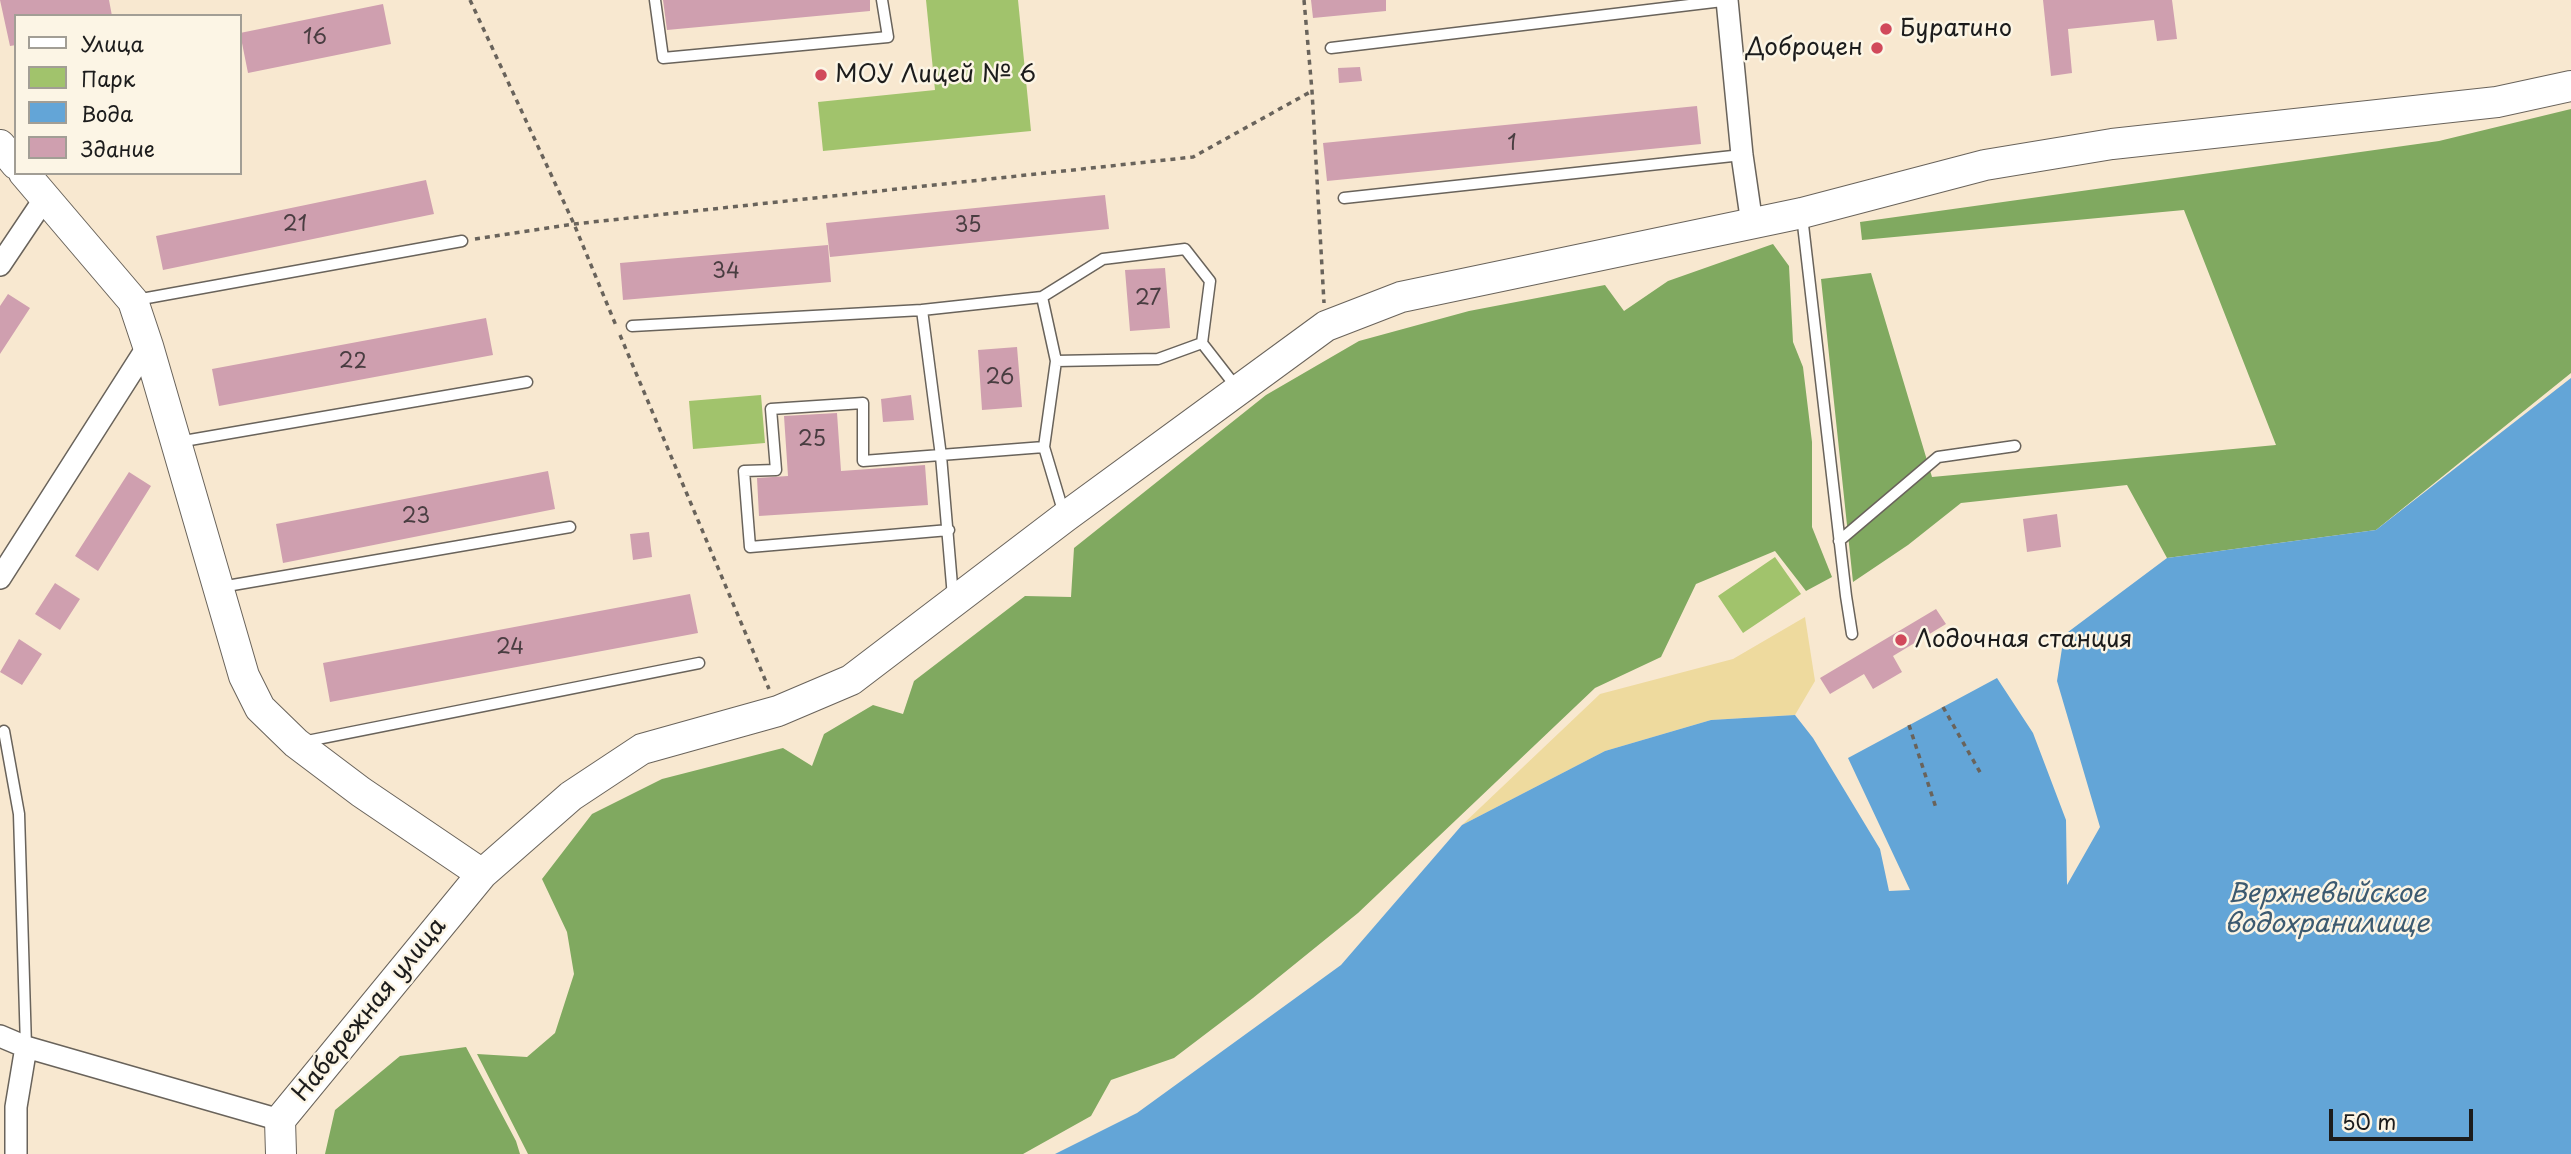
<!DOCTYPE html>
<html>
<head>
<meta charset="utf-8">
<style>
  body { margin:0 }
  #map { position:relative; width:2571px; height:1154px; overflow:hidden; background:#f8e8d0; font-family:"Playpen Sans",sans-serif }
  canvas { display:block }
  .legend { position:absolute; left:14px; top:14px; width:228px; height:161px; box-sizing:border-box; background:#fcf5e5; border:2px solid #a29e95; margin:0; padding:9px 12px; list-style:none; font-size:21px; color:#1c1c1c }
  .legend li { display:flex; align-items:center; gap:14px; height:35px }
  .legend b { width:35px; border:2px solid #a29e95 }
  .scale { position:absolute; left:2329px; top:1109px; width:144px; height:32px; box-sizing:border-box; border:4px solid #1c1c1c; border-top:0; padding-left:9px; font-size:21px; line-height:24px; white-space:nowrap; color:#1c1c1c; -webkit-text-stroke:5px #fcf5e5; paint-order:stroke }
</style>
</head>
<body>
<div id="map">
<canvas width="2571" height="1154"></canvas>
<ul class="legend">
<li><b style="height:9px;background:#fff"></b>Улица</li>
<li><b style="height:19px;background:#a1c36c"></b>Парк</li>
<li><b style="height:19px;background:#63a5d7"></b>Вода</li>
<li><b style="height:19px;background:#cf9faf"></b>Здание</li>
</ul>
<div class="scale">50 m</div>
</div>
<script>
const ctx = document.querySelector('canvas').getContext('2d');
ctx.lineJoin = 'round';
function fillPath(path, color) {
  ctx.fillStyle = color;
  ctx.fill(path, 'evenodd');
}
function stroke(path, color, width, dash) {
  ctx.strokeStyle = color;
  ctx.lineWidth = width;
  ctx.lineCap = dash ? 'butt' : 'round';
  ctx.setLineDash(dash || []);
  ctx.stroke(path);
}
function write(font, color, halo, rows, align = 'center') {
  ctx.font = font + ' "Playpen Sans",sans-serif';
  ctx.lineWidth = 5;
  ctx.setLineDash([]);
  ctx.textBaseline = 'middle';
  ctx.strokeStyle = halo;
  ctx.fillStyle = color;
  for (const [text, x, y, turn = 0] of rows) {
    ctx.save();
    ctx.translate(x, y);
    ctx.rotate((+turn || 0) * Math.PI / 180);
    ctx.textAlign = isNaN(turn) ? turn : align;
    if (halo) ctx.strokeText(text, 0, 0);
    ctx.fillText(text, 0, 0);
    ctx.restore();
  }
}
const green = new Path2D(`
  M926 0H1018L1031 131 823 151 818 102 935 90Z
  M761 395 765 443 693 449 689 401Z
  M1775 557 1801 594 1743 633 1718 596Z`);
const forest = new Path2D(`
  M2571 109V373L2376 530 2167 558 2127 485 1961 503 1908 545 1853 582 1821 279 1871 273 1932 477 2276 445 2184 210 1862 240 1860 222 2439 141Z
  M1773 244 1789 266 1793 342 1803 367 1812 442V527L1832 577 1806 591 1775 551 1696 584 1661 657 1595 688 1358 913 1253 998 1174 1058 1111 1080 1091 1116 1023 1154H528L477 1054 527 1057 555 1033 574 974 567 932 542 879 592 814 662 779 783 748 812 766 824 734 873 705 903 714 914 681 1025 596 1071 597 1074 548 1266 395 1359 341 1469 311 1605 285 1624 311 1668 281Z
  M466 1047 516 1141 520 1154H325L335 1110 400 1056Z`);
const sand = new Path2D(`
  M1805 617 1815 681 1795 715 1711 720 1605 751 1462 825 1600 694 1733 659Z`);
const water = new Path2D(`
  M2571 378V1154H1055L1137 1113 1341 965 1462 825 1605 751 1711 720 1795 715 1813 738 1880 849 1889 891 1910 890 1848 758 1997 678 2033 733 2066 820 2067 885 2100 827 2057 681 2064 635 2167 558 2376 530Z`);
const building = new Path2D(`
  M0 0H109L112 16H16V45L10 46Z
  M663 0H870V11L667 30Z
  M1311 0H1386V11L1313 18Z
  M2043 0H2172L2177 39 2157 41 2154 20 2068 29 2072 73 2051 76Z
  M383 4 391 44 248 73 240 33Z
  M1360 67 1362 81 1339 83 1338 68Z
  M1697 106 1701 144 1327 181 1323 143Z
  M426 180 434 214 163 270 156 236Z
  M1105 195 1109 229 830 257 826 223Z
  M828 245 831 282 623 300 620 263Z
  M1165 268 1170 328 1130 331 1125 270Z
  M8 294 30 308 0 354V306Z
  M486 318 493 355 219 406 212 369Z
  M1017 347 1022 407 982 410 978 350Z
  M911 395 914 420 883 422 881 399Z
  M837 413 841 471 925 465 928 505 759 516 757 478 788 476 784 416Z
  M548 471 555 509 283 563 276 524Z
  M129 472 151 486 98 571 75 556Z
  M2057 514 2061 547 2027 552 2023 519Z
  M649 532 652 557 633 560 630 534Z
  M55 583 80 599 60 630 35 614Z
  M690 594 698 633 330 702 323 663Z
  M1936 609 1946 624 1893 656 1902 672 1873 689 1864 674 1830 694 1820 678Z
  M19 639 42 654 22 685 0 672Z`);
const path = new Path2D(`
  M470 0 574 224 617 328
  M1304 0 1312 91 1324 303
  M475 239 574 224 1193 157 1312 91
  M620 335 769 689
  M1943 707 1981 774
  M1909 725 1936 808`);
const lane = new Path2D(`
  M655 0 663 58 888 37 882 0
  M1331 48 1731 0
  M1344 198 1742 155
  M1802 216 1846 596 1852 634
  M1042 297 1056 361 1158 359 1202 343
  M136 300 462 241
  M922 310 941 456 953 597
  M632 326 922 310 1042 297 1103 259 1185 249 1210 281 1202 343 1237 388
  M1056 361 1044 447 1064 514
  M178 442 527 382
  M949 530 750 547 744 471 776 470 771 409 863 403V461L1044 447
  M1839 541 1938 457 2015 446
  M221 587 570 527
  M4 731 19 814 26 1047
  M302 742 699 663`);
const street = new Path2D(`
  M1727 0 1742 155 1752 224
  M0 265 45 198
  M0 578 148 346
  M0 1036 26 1047 280 1120
  M16 1154V1107L26 1047`);
const secondary = new Path2D(`
  M0 145 16 164
  M24 173 133 301 148 346 244 676 260 708 296 743 361 792 482 874
  M281 1154 280 1120 482 874 571 796 642 749 778 711 851 680 1065 517 1326 326 1401 297 1802 213 1985 165 2112 144 2497 102 2571 86`);
const markers = [
  [1886,29,7,"#d1495b"],
  [1877,48,7,"#d1495b"],
  [821,75,7,"#d1495b"],
  [1901,640,7,"#d1495b"]
];
const numberNames = [
  ["16",315,38],
  ["1",1512,144],
  ["21",295,225],
  ["35",968,226],
  ["34",726,272],
  ["27",1148,299],
  ["22",353,362],
  ["26",1000,378],
  ["25",812,440],
  ["23",416,517],
  ["24",510,648]
];
const poiNames = [
  ["Буратино",1900,29],
  ["Доброцен",1863,48,"right"],
  ["МОУ Лицей № 6",835,75],
  ["Лодочная станция",1915,640]
];
const streetNames = [
  ["Набережная улица",370,1010,-51]
];
const waterNames = [
  ["Верхневыйское",2327,895],
  ["водохранилище",2327,925]
];
fillPath(green, '#a1c36c');
fillPath(forest, '#80a960');
fillPath(sand, '#eeda9e');
fillPath(water, '#63a5d7');
fillPath(building, '#cf9faf');
stroke(lane, '#69635b', 13);
stroke(street, '#69635b', 24);
stroke(secondary, '#69635b', 32);
stroke(path, '#69635b', 3.5, [5, 5]);
stroke(lane, '#fff', 10);
stroke(street, '#fff', 21);
stroke(secondary, '#fff', 30);
for (const [x, y, r, color] of markers) {
  const dot = new Path2D();
  dot.arc(x, y, r, 0, 2 * Math.PI);
  ctx.fillStyle = color;
  ctx.fill(dot);
  stroke(dot, '#fcf5e5', 2.5);
}
write('21px', '#493d41', null, numberNames);
write('24px', '#1c1c1c', '#fcf5e5', poiNames, 'left');
write('24px', '#1c1c1c', '#fcf5e5', streetNames);
write('italic 26px', '#3c5a70', '#fcf5e5', waterNames);
</script>
</body>
</html>
